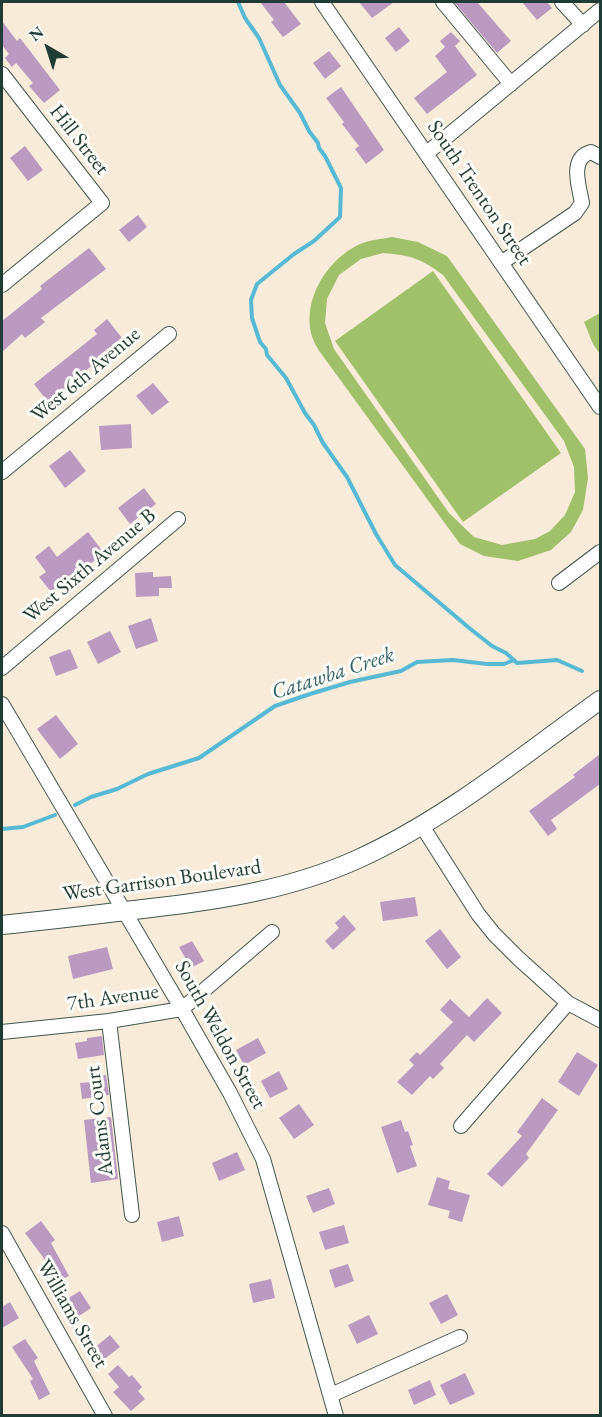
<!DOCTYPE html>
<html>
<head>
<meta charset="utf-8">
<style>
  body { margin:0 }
  #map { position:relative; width:602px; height:1417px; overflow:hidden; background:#f9ebd9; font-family:"EB Garamond",serif }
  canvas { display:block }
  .frame { position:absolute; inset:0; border:3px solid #1f3d34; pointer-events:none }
  .north { position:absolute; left:18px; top:18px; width:60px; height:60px; -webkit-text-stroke:4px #fdfcf7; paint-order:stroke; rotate:321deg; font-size:16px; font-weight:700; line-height:24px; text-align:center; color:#1f3d34 }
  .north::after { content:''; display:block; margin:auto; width:21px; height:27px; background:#1f3d34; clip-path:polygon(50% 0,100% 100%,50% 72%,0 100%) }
</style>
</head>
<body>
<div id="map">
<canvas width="602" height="1417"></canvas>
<div class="frame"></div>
<div class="north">N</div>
</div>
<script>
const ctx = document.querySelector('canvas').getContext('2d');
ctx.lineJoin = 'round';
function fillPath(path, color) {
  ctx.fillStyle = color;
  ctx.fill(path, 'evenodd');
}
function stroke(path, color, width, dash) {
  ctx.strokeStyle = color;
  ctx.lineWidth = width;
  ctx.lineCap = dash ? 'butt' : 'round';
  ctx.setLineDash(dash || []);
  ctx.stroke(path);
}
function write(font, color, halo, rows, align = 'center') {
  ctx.font = font + ' "EB Garamond",serif';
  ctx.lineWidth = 6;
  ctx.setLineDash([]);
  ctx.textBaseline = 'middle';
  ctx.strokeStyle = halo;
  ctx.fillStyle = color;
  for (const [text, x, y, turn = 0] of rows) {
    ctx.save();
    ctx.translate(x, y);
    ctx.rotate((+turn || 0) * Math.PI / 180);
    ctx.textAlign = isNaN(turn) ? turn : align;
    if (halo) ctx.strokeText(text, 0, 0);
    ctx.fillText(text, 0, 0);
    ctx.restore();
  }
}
const green = new Path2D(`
  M392 237 418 242 447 256 585 449 588 478 583 510 571 532 551 550 518 561 484 556 460 544 325 359C321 353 315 346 313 339 300 302 327 259 360 244 369 240 382 239 392 237ZM383 253C410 255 422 259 443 275L564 441 574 467 575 492 565 515 550 531 535 539 502 545 474 537 449 513 334 349 325 323 327 299 339 275 361 259Z
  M433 271 561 453 463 522 335 341Z
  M600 313V354L593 344 584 322Z`);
const stream = new Path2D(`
  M238 2 245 18 259 38 280 85 300 113 309 131 318 143 319 148 325 156 341 188 340 217 314 241 294 254 257 284 251 300 252 318 260 342 266 349 267 355 286 378 305 413 314 425 323 443 347 477 376 534 395 565 468 627 492 646 506 653 517 663 557 660 582 671
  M75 805 91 797 117 789 148 774 199 758 275 706 310 694 350 682 401 671 417 662 453 660 487 664H504L514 660
  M2 829 23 827 55 815`);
const building = new Path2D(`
  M260 2H284L301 24 283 37 271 22 274 20Z
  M359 2H394L372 18Z
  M454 2H477L511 41 497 53Z
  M522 2H547L552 8 537 20Z
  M2 21 17 41 20 38 60 90 44 103 29 86 33 83 16 63 12 67 5 58 9 54 2 45Z
  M399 27 410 41 396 52 385 38Z
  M451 32 460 41 455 46 477 75 427 114 414 98 447 72 435 56 445 47 440 41Z
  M329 51 341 66 325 79 313 63Z
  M341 87 384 150 366 164 355 149 359 146 342 124 344 122 326 98Z
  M25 146 43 170 28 181 10 158Z
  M138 215 147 227 129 242 119 230Z
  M89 248 106 269 41 318 45 322 25 338 22 334 2 352V321L42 289 40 286Z
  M107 319 122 338 97 357 100 360 66 385 68 387 48 402 34 384 97 334 94 330Z
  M153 383 169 402 152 415 136 396Z
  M131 424 132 448 101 450 99 426Z
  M70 450 86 471 65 488 49 466Z
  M144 488 156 504 130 524 118 508Z
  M88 532 104 553 53 594 39 577 46 572 35 557 49 546 57 557Z
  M153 572V577L171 576 172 588H159V596L136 597 135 573Z
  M151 618 158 641 136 649 128 626Z
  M110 631 121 652 98 664 87 642Z
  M70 649 78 668 56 676 49 657Z
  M56 715 78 744 60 759 37 729Z
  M600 754V784L551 820 557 829 548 836 529 811 575 777 573 775Z
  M415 897 418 916 383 921 380 902Z
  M344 915 356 929 333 950 325 941 339 928 335 923Z
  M440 929 461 957 447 969 425 941Z
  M192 941 204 961 191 968 179 947Z
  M107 947 113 969 73 979 68 956Z
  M487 998 502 1013 474 1042 467 1035 440 1064 444 1068 433 1079 430 1076 412 1095 397 1082 414 1065 409 1060 417 1052 420 1055 453 1022 440 1010 450 999 469 1017Z
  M102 1036 104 1055 78 1059 75 1043 87 1041V1038Z
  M258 1038 266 1053 244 1065 236 1050Z
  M577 1052 598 1065 579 1096 558 1082Z
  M279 1071 288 1089 270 1098 261 1081Z
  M106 1075 109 1095 82 1099 80 1083 91 1082V1077Z
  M542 1098 558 1110 526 1154 529 1158 502 1187 487 1174 522 1136 517 1132Z
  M299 1104 314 1125 294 1139 279 1118Z
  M111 1117 118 1179 91 1183 84 1120Z
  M401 1120 405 1132 408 1131 413 1145 410 1146 417 1166 397 1173 381 1127Z
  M237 1152 245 1170 219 1181 212 1163Z
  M437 1177 450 1181 448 1189 470 1195 462 1222 448 1218 450 1211 428 1205Z
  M329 1188 335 1204 313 1213 306 1196Z
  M179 1216 184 1236 162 1242 157 1222Z
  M41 1221 55 1240 51 1243 69 1276 56 1282 43 1257 25 1233Z
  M344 1225 349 1243 325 1250 319 1232Z
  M348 1264 354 1281 335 1288 329 1270Z
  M271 1279 275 1298 253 1303 249 1284Z
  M80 1291 91 1308 76 1318 65 1300Z
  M447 1294 458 1315 441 1324 429 1303Z
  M10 1302 19 1318 2 1328V1307Z
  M369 1315 378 1334 357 1344 348 1325Z
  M110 1335 120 1347 103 1360 93 1349Z
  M25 1339 38 1358 34 1361 50 1394 39 1400 30 1381 33 1379 12 1347Z
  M118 1365 129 1377 132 1375 142 1387 138 1391 145 1399 131 1411 113 1392 119 1387 108 1374Z
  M465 1373 475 1394 450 1405 440 1385Z
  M430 1380 436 1395 414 1405 408 1390Z`);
const minor = new Path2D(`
  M322 2 600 407
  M443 2 511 84
  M562 2 583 25
  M2 74 102 203 2 285
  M427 153 600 10
  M501 263 575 213 582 203C579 186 569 158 591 152L600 157
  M2 472 169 334
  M559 583 600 552
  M2 668 178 519
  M2 704 182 1009 230 1093 263 1159 336 1416
  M422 826 478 914 494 934 518 958 568 1003 600 1020
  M109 1021 132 1215
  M2 1032 109 1021 182 1009 272 932
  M461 1126 568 1003
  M2 1233 105 1416
  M331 1395 460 1337`);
const major = new Path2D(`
  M2 925C51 920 101 914 151 908 221 900 292 889 358 859 446 819 522 756 600 700`);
const streetNames = [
  ["Hill Street",79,140,52],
  ["South Trenton Street",479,193,56],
  ["West 6th Avenue",86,375,-40],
  ["West Sixth Avenue B",90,566,-40],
  ["West Garrison Boulevard",162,881,-8],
  ["7th Avenue",113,998,-8],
  ["South Weldon Street",220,1035,61],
  ["Adams Court",100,1121,-97],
  ["Williams Street",72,1314,60]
];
const waterNames = [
  ["Catawba Creek",333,674,-18]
];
fillPath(green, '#a0c169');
stroke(stream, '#56bad4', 4);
fillPath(building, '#bb9ac1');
stroke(minor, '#40574d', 16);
stroke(major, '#40574d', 20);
stroke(minor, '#fff', 14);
stroke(major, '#fff', 18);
write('21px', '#1f3d34', '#fdfcf7', streetNames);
write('italic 22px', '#306264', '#fdfcf7', waterNames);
</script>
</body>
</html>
